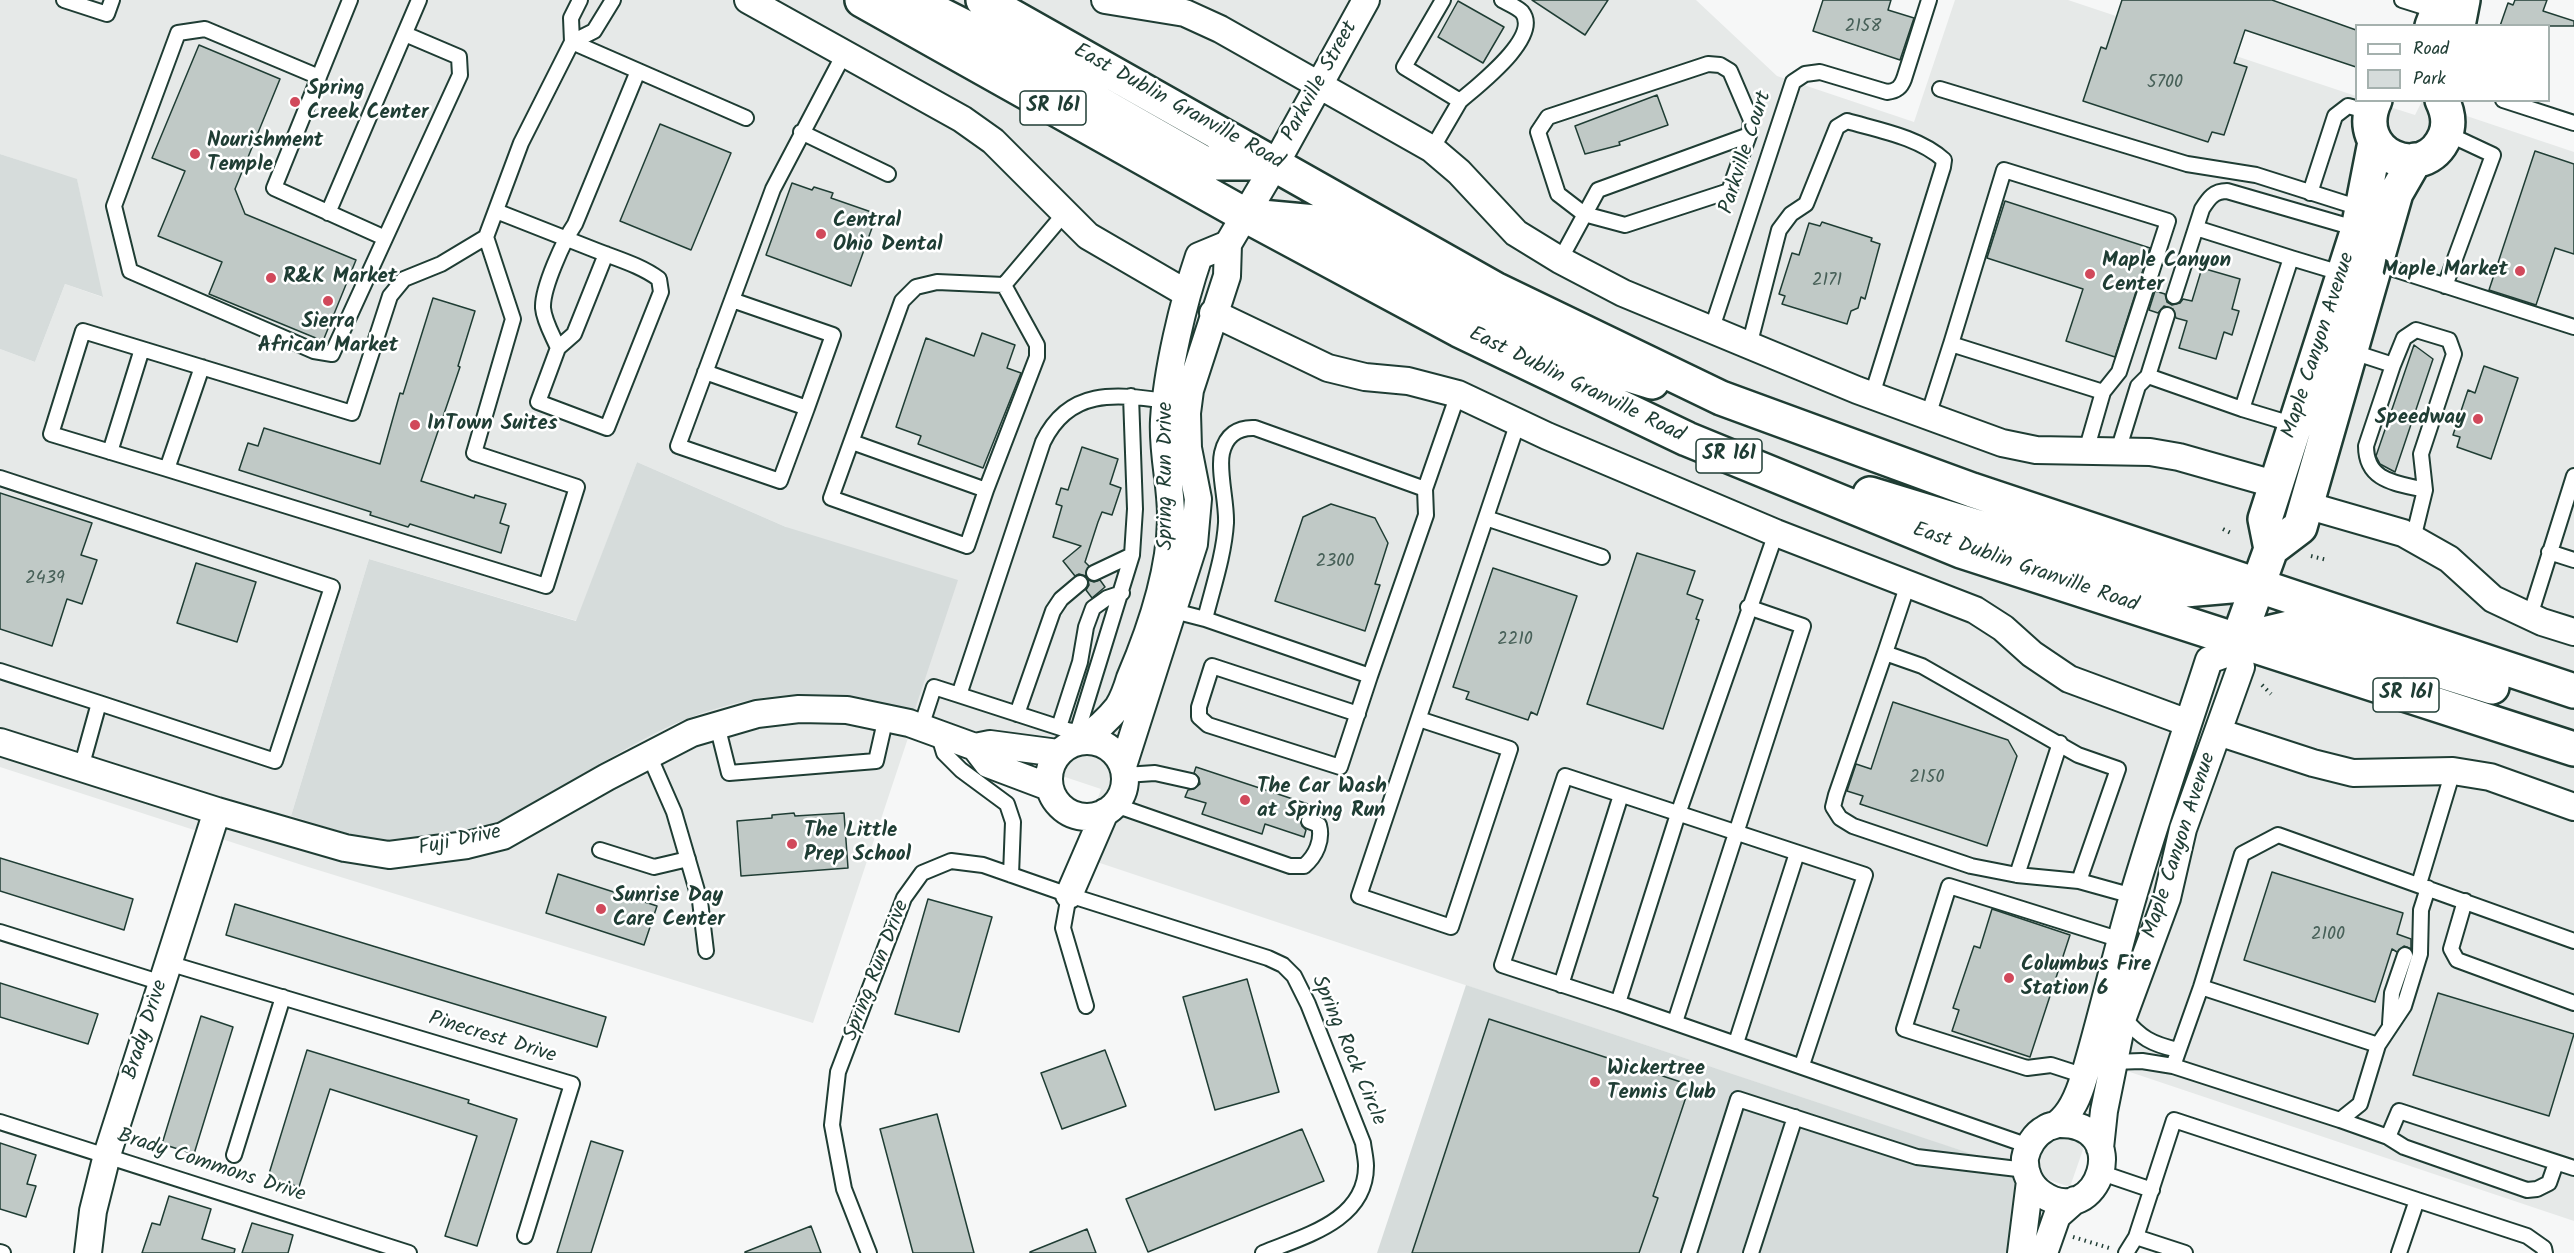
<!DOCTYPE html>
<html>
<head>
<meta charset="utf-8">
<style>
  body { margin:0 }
  #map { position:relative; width:2574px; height:1253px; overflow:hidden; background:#f6f7f7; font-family:Kalam,sans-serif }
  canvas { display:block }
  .legend { position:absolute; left:2355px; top:24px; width:195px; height:78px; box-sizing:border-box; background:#fff; border:2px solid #a5b1ae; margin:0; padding:8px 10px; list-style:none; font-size:18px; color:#1f3d34 }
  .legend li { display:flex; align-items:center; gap:12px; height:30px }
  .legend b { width:30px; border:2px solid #a5b1ae }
</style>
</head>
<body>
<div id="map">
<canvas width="2574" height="1253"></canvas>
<ul class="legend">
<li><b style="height:8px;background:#fff"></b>Road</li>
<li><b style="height:16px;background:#d6dcdb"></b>Park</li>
</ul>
</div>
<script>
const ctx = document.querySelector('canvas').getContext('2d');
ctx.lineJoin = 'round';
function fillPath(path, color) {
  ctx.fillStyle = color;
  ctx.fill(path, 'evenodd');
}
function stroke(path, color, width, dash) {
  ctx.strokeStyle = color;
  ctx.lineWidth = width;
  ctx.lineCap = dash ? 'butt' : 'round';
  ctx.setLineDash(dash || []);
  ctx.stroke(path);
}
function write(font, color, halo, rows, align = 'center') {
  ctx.font = font + ' Kalam,sans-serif';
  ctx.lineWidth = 5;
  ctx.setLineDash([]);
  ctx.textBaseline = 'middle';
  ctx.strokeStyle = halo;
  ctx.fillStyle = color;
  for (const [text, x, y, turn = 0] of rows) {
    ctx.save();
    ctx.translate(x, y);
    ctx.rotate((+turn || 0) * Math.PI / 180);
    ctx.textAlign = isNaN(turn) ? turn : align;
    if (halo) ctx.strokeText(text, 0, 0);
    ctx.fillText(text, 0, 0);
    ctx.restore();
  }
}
const built = new Path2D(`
  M0 0H1696L1777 76 1914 122 1955 0H2068L2356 96V100L2371 101 2415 115 2422 101 2574 152V1221L2112 1066 2070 1187 1079 856 1101 789 912 726 813 1023 305 866 0 767V349L35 362 65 284 102 297 77 180 0 154ZM637 462 786 527 913 715 880 704 837 696 783 694 725 704 390 841 345 832 291 816 369 559 577 621Z`);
const green = new Path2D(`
  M0 154 77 179 103 297 65 284 35 362 0 349Z
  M637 462 786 527 958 580 913 715C813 681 735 691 642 740 610 757 579 777 548 796 537 803 525 812 513 817 480 831 428 840 393 841 366 842 318 824 291 816L369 559 576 621Z
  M1466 985 2047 1179 2023 1253H1377Z`);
const building = new Path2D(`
  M1532 0H1608L1585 35Z
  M1823 0H1891L1888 10 1914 18 1900 60 1813 31Z
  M2122 0H2272L2356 30V67L2245 30 2234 63 2247 67 2224 135 2212 132 2208 142 2083 101 2101 47 2106 49Z
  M2515 0H2547L2543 11 2574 21V26H2500L2508 3 2513 5Z
  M1458 1 1504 27 1483 63 1438 37Z
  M199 45 280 79 235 189 245 214 356 260 323 341 209 294 222 262 158 236 185 171 152 158Z
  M1657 95 1668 125 1619 142 1620 145 1585 154 1575 126Z
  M660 124 731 153 691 250 620 221Z
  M2535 151 2574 164V254L2555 248 2536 305 2489 290Z
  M792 183 812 190 814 187 833 193 831 198 877 214 851 286 766 255Z
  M2005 201 2150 248 2115 357 2066 341 2083 289 1987 258Z
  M1822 222 1872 238 1871 241 1880 244 1865 299 1861 297 1858 308 1851 311 1847 324 1782 304 1785 296 1779 294 1792 253 1799 255 1809 223 1820 226Z
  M2202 268 2240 279 2232 309 2239 311 2232 335 2224 332 2216 359 2179 348 2187 321 2176 318 2173 309 2164 306 2158 313 2149 310 2155 291 2165 294 2167 302 2172 305 2180 303 2183 299 2192 301Z
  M433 298 475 311 458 366 460 367 421 481 474 498 475 495 506 504 500 523 509 526 501 553 410 524 408 527 370 515 371 512 239 470 248 443 258 446 264 428 380 464 400 393 403 394Z
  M982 333 1015 345 1007 368 1021 373 983 468 918 444 921 436 896 427 926 338 974 356Z
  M2414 345 2433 359 2395 472 2380 464 2376 456Z
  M2484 366 2518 378 2491 459 2457 447 2460 437 2453 435 2468 390 2475 393Z
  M1082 447 1118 459 1110 484 1121 488 1112 515 1102 512 1098 522 1085 562 1089 566 1086 576 1079 574 1075 576 1063 561 1081 546 1053 537 1062 506 1056 504 1061 488 1068 490Z
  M0 493 92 523 81 555 97 560 82 604 67 599 52 646 0 629Z
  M1331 504 1375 518 1388 543 1375 584 1380 585 1365 631 1275 601 1303 517Z
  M1637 553 1695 571 1687 594 1703 600 1696 619 1699 620 1663 729 1587 704Z
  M196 563 256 582 237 642 177 623Z
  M1493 568 1577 596 1537 715 1531 712 1528 720 1466 699 1469 692 1453 687Z
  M1088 580 1094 582 1100 580 1105 587 1092 598 1086 590 1089 585Z
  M1893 702 2008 740 2017 756 1987 846 1860 804 1863 796 1847 791 1856 764 1871 769Z
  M1196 767 1314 806 1312 813 1304 814 1300 818 1302 826 1306 830 1304 837 1265 824 1262 834 1202 814 1206 803 1185 797 1188 790 1194 789 1200 784 1199 778 1194 773Z
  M794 813 795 816 844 813 848 868 741 876 737 821 772 818V815Z
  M0 858 133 899 124 930 0 891Z
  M2272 872 2403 913 2397 934 2411 939V949L2404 946 2397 952 2392 949 2375 1002 2244 960Z
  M558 874 657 906 644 945 546 913Z
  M928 899 992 917 959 1032 895 1014Z
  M235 904 606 1017 597 1047 226 935Z
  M1992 909 2070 935 2030 1057 1952 1031 1959 1010 1953 1008 1974 946 1980 948Z
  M1247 979 1279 1092 1215 1110 1183 997Z
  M0 983 98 1014 88 1044 0 1017Z
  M2438 993 2574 1034 2549 1116 2413 1075Z
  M201 1016 233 1027 194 1154 162 1144Z
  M1489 1019 1690 1085 1653 1196 1658 1198 1639 1253H1412Z
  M307 1050 469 1100 468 1103 517 1119 477 1246 445 1236 477 1136 330 1089 299 1187 268 1177Z
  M1105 1050 1126 1106 1062 1129 1041 1073Z
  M937 1114 974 1253H913L880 1129Z
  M1302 1129 1324 1181 1148 1252 1126 1199Z
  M591 1141 623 1151 591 1253H557Z
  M0 1143 36 1155 27 1184 36 1186 26 1217 0 1209Z
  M169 1196 211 1209 202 1239 235 1249 234 1253H142L152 1223 160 1225Z
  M252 1223 293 1235 288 1253H242Z
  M811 1226 821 1253H745V1252Z
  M1087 1229 1096 1253H1030V1252Z`);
const path = new Path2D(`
  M2223 529 2233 534
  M2311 556 2327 560
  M2262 685 2271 694
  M2073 1237 2109 1248`);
const service = new Path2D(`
  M64 0 107 14 112 0
  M350 0 274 188 385 238
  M580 0 571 18 572 42 594 31 613 0
  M2402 0 2437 11
  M1708 64 1720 65 1730 71 1751 120 1749 135 1729 191 1625 225 1584 214 1558 194 1538 132 1548 117Z
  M319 77 205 29 178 33 114 206 130 271 314 351 332 354 460 75 459 57 405 34
  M1940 89 2187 164 2256 175 2363 209
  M2503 100 2574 123
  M1460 101C1477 86 1542 37 1522 12 1517 7 1507 3 1502 0
  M801 132 888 174
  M1432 149 1460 101 1404 67 1443 0
  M2310 193 2335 116 2348 106 2370 112
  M496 211C529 224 562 237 595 250 617 259 640 265 659 279L661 292 607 428 538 402 558 348 574 334 606 254
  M328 213 419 0
  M2196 228 2291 258
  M1560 260 1598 190 1749 135
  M2375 263 2574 327
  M2445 286 2493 155 2446 133
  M2174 296 2202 209C2209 198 2214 191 2227 191L2358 229
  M1711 331 1793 82 1805 74 1820 72 1887 92C1897 91 1901 87 1904 79L1929 0
  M1951 344 2004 170 2168 221 2119 372 2103 392 2086 451
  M1749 346 1779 230 1791 214 1806 204 1837 127 1847 121C1878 130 1919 137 1944 160L1943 167 1872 395
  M558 348C553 336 544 321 543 308 542 288 564 240 575 224L638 71
  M2350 351 2393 365 2404 338 2416 330 2449 340 2454 354 2421 454 2425 490 2413 539
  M2393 365 2366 446C2366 482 2397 483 2425 490
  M202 367 167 469 546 586 577 487 474 453 513 319 486 237
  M705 372 807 408 833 335 732 300
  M2148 376 2242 409
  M807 408 780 481 678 446 773 189 844 54
  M1928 416 1951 344 2103 392
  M2295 425 2242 409 2291 258 2344 274
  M852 442 986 490 1037 357V345L1004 285
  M2118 451 2138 386 2148 376 2167 315
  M110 452 142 349
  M167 469 51 434 83 331 352 413 390 296 404 279 441 264 486 237 521 143 572 42 746 118
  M0 478 332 587 275 761 99 703 81 768
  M986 490 967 546 831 498 902 301 916 287 937 282 1004 285 1064 214
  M1486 518 1602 557
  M1776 533 1678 814 1618 1003 2029 1146
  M2549 552 2574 560
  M1094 573 1132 555
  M1908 584 1885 653 1922 666 2078 755 2118 769 2079 881
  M1174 611 1205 619 1370 676 1426 515 1425 489
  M2530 616 2574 476
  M1205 619C1213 587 1224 555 1226 523 1227 503 1218 471 1222 453 1226 435 1238 427 1255 428L1425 489 1458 394
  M1885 653 1836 795 1833 807 1840 818 1853 826 1971 866 2017 875
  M0 671 99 703
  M959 695 1070 731 1078 730 1132 555 1135 509 1131 396
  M1017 714 1053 611 1061 599 1080 583
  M1358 714 1212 666 1199 707V717L1208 725 1340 767 1370 676
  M1419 719 1510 749 1451 927 1359 896 1518 422
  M717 725 729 773 876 761 886 717
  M921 727 934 687 959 695 1043 442C1069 388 1115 394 1166 401
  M1059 727 1080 662 1086 627 1093 608 1107 598 1122 593
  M938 733 944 753 961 770 1007 804 1013 822 1011 875
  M2060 743 2017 875 2079 881 2133 896
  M649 755 674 812 700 901 706 951
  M1125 775 1155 773 1191 781
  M1115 805 1290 866H1304C1316 856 1323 840 1319 825L1309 821
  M600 850 654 867 688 859
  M2419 884 2453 771
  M1069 895 1063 928 1086 1006
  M2465 901 2451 949 2457 960 2574 1003
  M0 932 162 983
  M168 963 572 1084 525 1236
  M1561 985 1621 795
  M2201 987 2378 1045
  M1618 1003 1502 965 1565 776 1865 875 1802 1065
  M2123 1017C2141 1038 2151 1044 2178 1050
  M1675 1022 1803 626 1748 607
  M2390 1024 2392 993 2405 955
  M1736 1043 1797 853
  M2112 1062 2142 1061 2173 1066 2340 1120 2360 1104 2378 1045 2404 1006 2420 954 2421 910 2428 888
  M2173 1066 2201 987 2242 854 2278 835 2574 941
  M2085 1076 2051 1065 2027 1068 1904 1029 1949 886 2121 940
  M2340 1120 2388 1137 2399 1111 2574 1168
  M0 1122 409 1253
  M2388 1137 2404 1147 2527 1190 2537 1189 2549 1183 2556 1163
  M234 1155 283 997
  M2102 1173 2152 1190
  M2417 1200 2527 1236 2544 1248 2545 1253
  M2136 1237 2185 1253
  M0 1252 3 1253
  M869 1253 844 1189 832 1125 838 1072 904 898 922 873 951 861 983 865 1069 895 1268 958 1283 965 1294 976 1308 1004 1363 1143C1364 1151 1366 1159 1366 1166 1366 1221 1304 1236 1263 1253
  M1689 1253 1738 1099 1917 1157 2026 1170
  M1751 1253 1795 1117
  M2126 1253 2136 1237 2174 1120 2417 1200 2399 1253`);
const minor = new Path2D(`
  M748 0 962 119 993 141 1088 236 1186 293
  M1105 0 1185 13 1220 29 1432 149 1459 172 1516 233 1560 260 1623 293 1857 390 2002 443 2036 450 2150 452 2179 457 2274 484
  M1213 313 1328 368 1365 377 1408 381 1458 394 1547 436 1776 533 1975 610 2003 628 2032 654 2069 679 2188 723
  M2306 505 2403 533 2449 559 2493 599 2542 622 2574 632
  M2218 732 2313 763 2353 773 2453 771 2490 777 2574 807
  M1049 779a38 38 0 1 1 76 0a38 38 0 1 1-76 0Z
  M1081 741C1095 731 1107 721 1118 707 1123 699 1127 688 1130 678 1151 629 1170 574 1171 520 1172 487 1162 454 1164 420 1167 370 1183 303 1199 256L1228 244
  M0 742 217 811 345 848 389 855 467 845 503 836 607 777 692 733 757 714 799 709 847 710 909 723 975 747 990 744 1058 753
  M975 747 988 764 1049 787
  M1123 766 1194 544 1198 499 1188 448 1187 413 1190 390 1227 276 1228 244 1276 163 1366 0
  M1069 895 1105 812
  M2057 1124C2136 1121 2098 1233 2042 1194 2030 1186 2024 1172 2025 1158 2027 1147 2035 1134 2045 1129 2048 1126 2054 1126 2057 1124 2072 1113 2079 1094 2084 1077 2102 1016 2116 954 2134 893 2157 815 2184 737 2209 660L2234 651
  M2100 1148 2104 1111 2123 1017 2167 898 2183 829 2241 667 2234 651 2238 640
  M88 1253 93 1211 107 1155 217 811
  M2021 1253 2030 1181
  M2044 1253 2057 1216 2075 1200`);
const tertiary = new Path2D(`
  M2432 26 2442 0
  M2458 26 2463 0
  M2375 100C2350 154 2424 186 2445 136 2450 124 2448 112 2442 100
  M2271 549 2265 519 2358 229 2375 142
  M2238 640 2271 549 2300 527 2396 193 2415 160`);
const primary = new Path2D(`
  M862 0 1245 215 1459 330 1687 439 1961 551 2574 749
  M912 0 967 28 1204 163H1273
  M983 0 1495 289 1721 398 1972 490 2574 691
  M1261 217 1315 222 1591 363 1652 382
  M1870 494 2185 590 2242 585
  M2238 640 2297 626 2492 687`);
const markers = [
  [295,102,6,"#d1495b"],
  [195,154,6,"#d1495b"],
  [821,234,6,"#d1495b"],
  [2520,271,6,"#d1495b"],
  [2090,274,6,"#d1495b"],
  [271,278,6,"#d1495b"],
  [328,301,6,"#d1495b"],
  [2478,419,6,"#d1495b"],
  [415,425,6,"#d1495b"],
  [1245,800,6,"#d1495b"],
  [792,844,6,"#d1495b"],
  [601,909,6,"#d1495b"],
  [2009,978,6,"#d1495b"],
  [1595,1082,6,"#d1495b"]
];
const numberNames = [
  ["2158",1863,28],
  ["5700",2165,84],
  ["2171",1827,282],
  ["2300",1335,563],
  ["2439",45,580],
  ["2210",1515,641],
  ["2150",1927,779],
  ["2100",2328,936]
];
const shields = [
  [1053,108,66],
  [1729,456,66],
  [2406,695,66]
];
const shieldNames = [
  ["SR 161",1053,108],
  ["SR 161",1729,456],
  ["SR 161",2406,695]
];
const streetNames = [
  ["Parkville Street",1321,82,-61],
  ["East Dublin Granville Road",1178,108,29],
  ["Parkville Court",1747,153,-72],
  ["Maple Canyon Avenue",2320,346,-72],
  ["East Dublin Granville Road",1576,386,26],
  ["Spring Run Drive",1167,476,-90],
  ["East Dublin Granville Road",2025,569,19],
  ["Fuji Drive",460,842,-12],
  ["Maple Canyon Avenue",2181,846,-72],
  ["Spring Run Drive",878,971,-69],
  ["Brady Drive",147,1030,-72],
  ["Pinecrest Drive",492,1039,17],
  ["Spring Rock Circle",1347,1051,67],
  ["Brady Commons Drive",211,1167,18]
];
const poiNames = [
  ["Spring",307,90],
  ["Creek Center",307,114],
  ["Nourishment",207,142],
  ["Temple",207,166],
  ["Central",833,222],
  ["Ohio Dental",833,246],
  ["Maple Canyon",2102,262],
  ["Center",2102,286],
  ["Maple Market",2508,271,"right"],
  ["R&K Market",283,278],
  ["Sierra",328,323,"center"],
  ["African Market",328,347,"center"],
  ["Speedway",2466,419,"right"],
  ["InTown Suites",427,425],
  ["The Car Wash",1257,788],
  ["at Spring Run",1257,812],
  ["The Little",804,832],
  ["Prep School",804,856],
  ["Sunrise Day",613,897],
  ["Care Center",613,921],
  ["Columbus Fire",2021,966],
  ["Station 6",2021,990],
  ["Wickertree",1607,1070],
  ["Tennis Club",1607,1094]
];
fillPath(built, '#e6e9e8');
fillPath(green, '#d6dcdb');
fillPath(building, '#c0c9c6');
stroke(building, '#1f3d34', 1.5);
stroke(service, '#1f3d34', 18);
stroke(minor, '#1f3d34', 30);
stroke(tertiary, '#1f3d34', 38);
stroke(primary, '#1f3d34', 38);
stroke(path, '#1f3d34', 4, [1.5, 4.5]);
stroke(service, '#fff', 14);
stroke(minor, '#fff', 26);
stroke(tertiary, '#fff', 33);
stroke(primary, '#fff', 33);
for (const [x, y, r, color] of markers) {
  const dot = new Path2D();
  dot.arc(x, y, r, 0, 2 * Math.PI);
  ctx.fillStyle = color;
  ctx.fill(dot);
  stroke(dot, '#fff', 2);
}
write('18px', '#476058', null, numberNames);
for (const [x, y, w] of shields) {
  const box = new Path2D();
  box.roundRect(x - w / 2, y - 17, w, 34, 4.5);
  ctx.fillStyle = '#fff';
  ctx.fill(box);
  stroke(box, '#1f3d34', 1.5);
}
write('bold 20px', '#1f3d34', null, shieldNames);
write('21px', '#1f3d34', '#fff', streetNames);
write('bold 21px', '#1f3d34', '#fff', poiNames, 'left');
</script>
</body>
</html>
